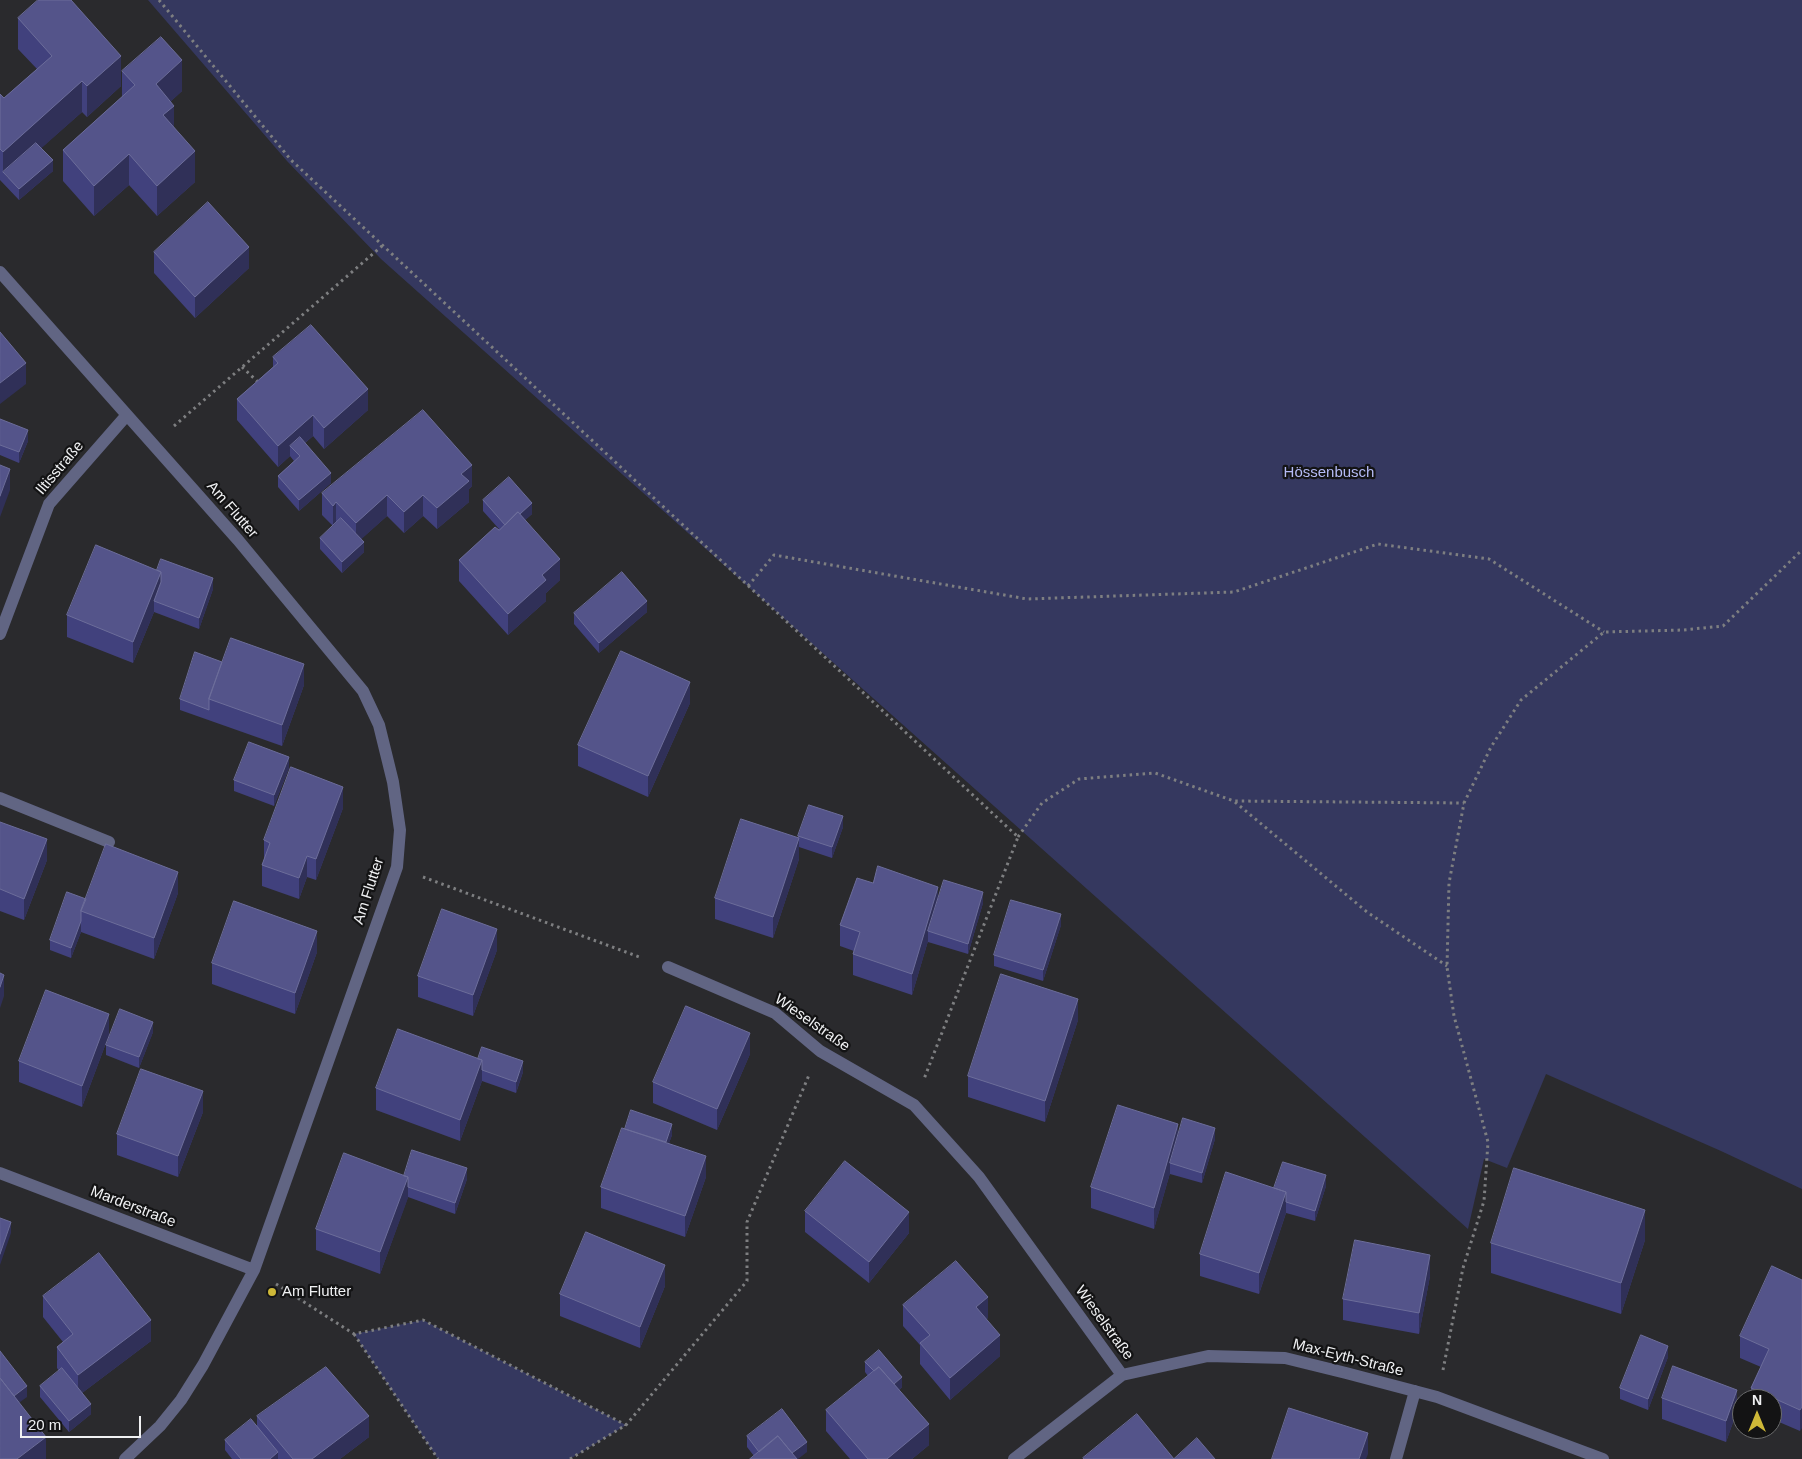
<!DOCTYPE html>
<html>
<head>
<meta charset="utf-8">
<style>
  body { margin:0 }
  #map { position:relative; width:1802px; height:1459px; overflow:hidden; background:#2a2a2d; font-family:Arial,sans-serif }
  canvas { display:block }
  .north { position:absolute; left:1732px; top:1389px; width:50px; height:50px; box-sizing:border-box; background:#131314; border:1px solid #6b6c6d; border-radius:50%; rotate:0deg; font-size:14px; font-weight:700; line-height:20px; text-align:center; color:#f0f1f3 }
  .north::after { content:''; display:block; margin:auto; width:18px; height:22px; background:#ceb838; clip-path:polygon(50% 0,100% 100%,50% 72%,0 100%) }
  .scale { position:absolute; left:20px; top:1416px; width:121px; height:22px; box-sizing:border-box; border:2px solid #f0f1f3; border-top:0; padding-left:6px; font-size:15px; line-height:18px; white-space:nowrap; color:#f0f1f3; -webkit-text-stroke:4px #131314; paint-order:stroke }
</style>
</head>
<body>
<div id="map">
<canvas width="1802" height="1459"></canvas>
<div class="north">N</div>
<div class="scale">20 m</div>
</div>
<script>
const ctx = document.querySelector('canvas').getContext('2d');
ctx.lineJoin = 'round';
function fillPath(path, color) {
  ctx.fillStyle = color;
  ctx.fill(path, 'evenodd');
}
function stroke(path, color, width, dash) {
  ctx.strokeStyle = color;
  ctx.lineWidth = width;
  ctx.lineCap = dash ? 'butt' : 'round';
  ctx.setLineDash(dash || []);
  ctx.stroke(path);
}
function write(font, color, halo, rows, align = 'center') {
  ctx.font = font + ' Arial,sans-serif';
  ctx.lineWidth = 4.5;
  ctx.setLineDash([]);
  ctx.textBaseline = 'middle';
  ctx.strokeStyle = halo;
  ctx.fillStyle = color;
  for (const [text, x, y, turn = 0] of rows) {
    ctx.save();
    ctx.translate(x, y);
    ctx.rotate((+turn || 0) * Math.PI / 180);
    ctx.textAlign = isNaN(turn) ? turn : align;
    if (halo) ctx.strokeText(text, 0, 0);
    ctx.fillText(text, 0, 0);
    ctx.restore();
  }
}
const green = new Path2D(`
  M148 0H1802V1189L1721 1151 1546 1074 1507 1168 1484 1159 1468 1229 381 259 287 161Z
  M423 1320 626 1425 570 1459H438L354 1334Z`);
const path = new Path2D(`
  M159 0 291 160 1018 837 924 1079
  M242 367 258 382
  M174 426 382 246
  M748 586 774 555 1027 599 1234 592 1378 544 1489 559 1604 632
  M1235 802 1367 912 1447 966
  M1018 837 1042 803 1079 779 1155 773 1234 801 1464 803
  M423 877 642 958
  M276 1284 354 1334 423 1320 626 1425
  M354 1334 438 1459
  M1443 1370 1463 1268 1484 1201 1488 1142 1454 1016 1447 967 1449 883 1464 803 1491 747 1521 700 1604 632 1683 630 1723 626 1802 550
  M570 1459 626 1425 747 1281V1222L809 1075`);
const minor = new Path2D(`
  M0 272 238 540 363 691 379 725 393 782 400 830 397 867 254 1270 203 1365 181 1400 160 1426 125 1459
  M0 634 49 504 126 416
  M0 798 109 842
  M668 967 775 1013 820 1051 914 1105 979 1177 1122 1375
  M0 1173 254 1270
  M1014 1459 1122 1375 1208 1356 1285 1358 1346 1373 1437 1397 1603 1459
  M1396 1459 1415 1391`);
const wall = new Path2D(`
  M18 18 121 86 87 117 82 112 41 148 53 171 19 200 0 180V94L4 98 37 69 18 49Z
  M122 71 182 91 171 101 174 127 195 182 157 216 129 185 94 216 63 181V150L122 97Z
  M154 252 249 268 195 318 154 273Z
  M273 357 368 410 324 449 313 436 305 443 331 483 299 511 278 487V476L294 461 290 456 278 467 237 420V399L273 367Z
  M0 419 28 441 19 463 0 455Z
  M472 486 469 489V502L437 529 423 516 404 533 387 516 361 539 364 552 342 573 320 549V538L333 526 322 515V493Z
  M483 500 532 514 525 520 560 580 546 593V601L508 635 459 581V560L499 529 483 511Z
  M157 570 213 589 199 629 154 612 133 663 67 637V615Z
  M647 612 599 653 574 624V613Z
  M222 662 304 685 282 746 180 710V699Z
  M690 703 648 797 578 766V745Z
  M289 768 274 806 234 791V780Z
  M343 808 316 880 307 877 299 899 262 886V865L264 859V840Z
  M0 822 47 860 24 920 0 911Z
  M843 827 832 858 799 847V859L773 938 715 919V898L798 838V836Z
  M873 883 938 898 983 903 968 954 928 942V941L912 995 853 975V954L854 951 840 946V925Z
  M178 893 154 959 81 932 71 958 50 950V940L86 899Z
  M1061 925 1043 981 994 966V955Z
  M497 950 473 1016 418 997V976Z
  M317 952 295 1014 212 984V963Z
  M1078 1020 1045 1122 968 1097V1076Z
  M153 1032 139 1068 106 1055V1045Z
  M109 1035 82 1107 19 1082V1061Z
  M750 1054 717 1130 653 1103V1082Z
  M478 1059 523 1072 516 1093 482 1081 460 1141 376 1110V1088Z
  M203 1112 178 1177 117 1155V1134Z
  M625 1129 672 1135 669 1143 706 1177 685 1237 601 1208V1187Z
  M1178 1135 1215 1139 1202 1183 1170 1174V1173L1154 1229 1091 1208V1187Z
  M404 1176 467 1179 455 1214 408 1197 380 1274 316 1250V1229Z
  M1326 1186 1315 1221 1286 1213 1259 1294 1200 1276V1254L1274 1188Z
  M805 1211 909 1233 869 1283 805 1232Z
  M1645 1240 1621 1314 1491 1273V1243Z
  M1430 1276 1419 1334 1343 1320V1299Z
  M1802 1280 1800 1431 1772 1419V1399H1751V1388L1761 1367 1740 1358V1336Z
  M665 1286 640 1348 560 1316V1294Z
  M43 1296 151 1341 82 1393 91 1414 69 1432 40 1397V1386L59 1371 57 1368V1347L63 1342 43 1317Z
  M903 1305 988 1318 986 1319 1000 1356 950 1400 920 1364V1345L903 1326Z
  M1668 1357 1648 1410 1620 1399V1388Z
  M865 1362 902 1387 899 1390 929 1445 912 1459H850L826 1431V1410L868 1376 865 1372Z
  M1662 1398 1737 1411 1726 1442 1662 1419Z
  M257 1416 369 1437 340 1459H232L225 1450V1440L257 1426Z
  M747 1436 807 1452 754 1456 747 1447Z`);
const shadedWall = new Path2D(`
  M121 56V86L87 117V86Z
  M182 60V91L156 115V84Z
  M82 81V112L8 178 3 172V152Z
  M174 106V136L163 115Z
  M195 151V182L157 216V186Z
  M129 154V185L94 216V186Z
  M53 160V171L19 200V189Z
  M249 247V268L195 318V297Z
  M26 363V384L0 404V383Z
  M368 389V410L324 449V428Z
  M313 415V436L295 451 290 446V456L278 467V446Z
  M28 430V441L19 463V452Z
  M472 465V486L469 489V502L437 529V508L461 474Z
  M10 469V490L0 517V496Z
  M331 473V483L299 511V500Z
  M387 495V516L356 544V523Z
  M423 495V516L404 533V512Z
  M336 502V523L333 527V506Z
  M532 503V514L506 537V526Z
  M364 542V552L342 573V562Z
  M560 559V580L546 593V601L508 635V614L542 575Z
  M161 572V593L154 601V612L133 663V642Z
  M213 578V589L199 629V618Z
  M647 601V612L599 653V643Z
  M304 664V685L282 746V725Z
  M690 682V703L648 797V776Z
  M289 757V768L274 806V795Z
  M343 787V808L316 880V859Z
  M843 816V827L832 858V847Z
  M799 838V859L773 938V917Z
  M47 839V860L24 920V899Z
  M307 856V877L299 899V878Z
  M178 872V893L154 959V938Z
  M938 887V908L928 931V941L912 995V974Z
  M983 892V903L968 954V944Z
  M1061 914V925L1043 981V970Z
  M81 921V932L71 958V948Z
  M497 929V950L473 1016V995Z
  M317 931V952L295 1014V993Z
  M4 975V996L0 1008V987Z
  M1078 999V1020L1045 1122V1101Z
  M109 1014V1035L82 1107V1086Z
  M153 1022V1032L139 1068V1057Z
  M750 1033V1054L717 1130V1109Z
  M482 1060V1081L460 1141V1120Z
  M523 1061V1072L516 1093V1082Z
  M203 1091V1112L178 1177V1156Z
  M672 1124V1135L662 1162V1152Z
  M1178 1124V1145L1170 1163V1173L1154 1229V1208Z
  M1215 1128V1139L1202 1183V1173Z
  M706 1156V1177L685 1237V1216Z
  M467 1168V1179L455 1214V1203Z
  M1326 1175V1186L1315 1221V1211Z
  M408 1177V1198L380 1274V1252Z
  M1286 1192V1213L1259 1294V1273Z
  M1645 1210V1240L1621 1314V1283Z
  M909 1212V1233L869 1283V1262Z
  M11 1222V1233L0 1265V1254Z
  M1430 1255V1276L1419 1334V1313Z
  M665 1265V1286L640 1348V1327Z
  M988 1297V1318L976 1328V1307Z
  M151 1320V1341L78 1396V1375Z
  M1000 1335V1356L950 1400V1378Z
  M1668 1346V1357L1648 1410V1399Z
  M902 1377V1387L888 1399V1388Z
  M27 1386V1397L9 1410V1400Z
  M1737 1390V1411L1726 1442V1421Z
  M91 1404V1414L69 1432V1421Z
  M1802 1407V1428L1800 1431V1410Z
  M369 1416V1437L340 1459H312Z
  M929 1424V1445L912 1459H887Z
  M1368 1433V1454L1366 1459H1359Z
  M46 1437V1459H17Z
  M807 1442V1452L798 1459H786V1457Z
  M278 1452V1459H270Z`);
const building = new Path2D(`
  M38 0H71L121 56 87 86 82 81 3 152 0 149V94L4 98 52 56 18 18Z
  M161 37 182 60 156 84 174 106 163 115 195 151 157 186 129 154 94 186 63 150 135 85 122 71Z
  M36 143 53 160 19 189 3 172Z
  M208 202 249 247 195 297 154 252Z
  M311 325 368 389 324 428 313 415 278 446 237 399 278 363 273 357Z
  M0 332 26 363 0 383Z
  M423 410 472 465 461 474 469 481 437 508 423 495 404 512 387 495 356 523 336 502 333 506 322 493Z
  M0 419 28 430 19 452 0 445Z
  M300 437 331 473 299 500 278 476 300 456 290 446Z
  M0 465 10 469 0 496Z
  M509 477 532 503 520 514 518 512 505 525 483 500Z
  M518 512 560 559 542 575 546 580 508 614 459 560 495 527 499 530Z
  M341 518 364 542 342 562 320 538Z
  M96 545 161 572 133 642 67 615Z
  M161 559 213 578 199 618 154 601 161 582V572L157 570Z
  M622 572 647 601 599 643 574 613Z
  M231 638 304 664 282 725 209 699Z
  M621 651 690 682 648 776 578 745Z
  M195 652 222 662 209 699V710L180 699Z
  M249 742 289 757 274 795 234 780Z
  M291 767 343 787 316 859 307 856 299 878 262 865 270 843 264 840Z
  M809 805 843 816 832 847 798 836Z
  M741 819 799 838 773 917 715 898Z
  M0 822 47 839 24 899 0 889Z
  M106 844 178 872 154 938 81 911Z
  M878 866 938 887 912 974 853 954 860 932 840 925 857 878 873 883Z
  M944 880 983 892 968 944 928 931Z
  M67 892 86 899 81 911V921L71 948 50 940Z
  M1011 900 1061 914 1043 970 994 955Z
  M234 901 317 931 295 993 212 963Z
  M442 909 497 929 473 995 418 976Z
  M0 973 4 975 0 987Z
  M1001 974 1078 999 1045 1101 968 1076Z
  M46 990 109 1014 82 1086 19 1061Z
  M686 1006 750 1033 717 1109 653 1082Z
  M120 1009 153 1022 139 1057 106 1045Z
  M398 1029 482 1060 460 1120 376 1088Z
  M482 1047 523 1061 516 1082 482 1070V1060L478 1059Z
  M141 1069 203 1091 178 1156 117 1134Z
  M1118 1105 1178 1124 1154 1208 1091 1187Z
  M631 1110 672 1124 666 1142 625 1129Z
  M1183 1118 1215 1128 1202 1173 1170 1163Z
  M622 1128 706 1156 685 1216 601 1187Z
  M412 1150 467 1168 455 1203 408 1187V1177L404 1176Z
  M344 1153 408 1177 380 1252 316 1229Z
  M845 1161 909 1212 869 1262 805 1211Z
  M1283 1162 1326 1175 1315 1211 1286 1202V1192L1274 1188Z
  M1514 1168 1645 1210 1621 1283 1491 1243Z
  M1226 1172 1286 1192 1259 1273 1200 1254Z
  M0 1218 11 1222 0 1254Z
  M586 1232 665 1265 640 1327 560 1294Z
  M1355 1240 1430 1255 1419 1313 1343 1299Z
  M99 1253 151 1320 78 1375 57 1347 73 1334 43 1296Z
  M956 1261 988 1297 976 1307 1000 1335 950 1378 920 1343 930 1335 903 1305Z
  M1772 1266 1802 1280V1407L1800 1410 1751 1388 1769 1349 1740 1336Z
  M1641 1335 1668 1346 1648 1399 1620 1388Z
  M879 1350 902 1377 894 1384 879 1367 874 1371 865 1362Z
  M0 1351 27 1386 14 1396 0 1378Z
  M1673 1366 1737 1390 1726 1421 1662 1398Z
  M326 1367 369 1416 312 1459H293L257 1416Z
  M879 1367 929 1424 887 1459H868L826 1410Z
  M62 1368 91 1404 69 1421 40 1386Z
  M0 1378 46 1437 17 1459H0Z
  M1289 1408 1368 1433 1359 1459H1272Z
  M782 1409 807 1442 792 1453 778 1436 759 1452 747 1436Z
  M1137 1414 1174 1459H1084L1083 1458Z
  M251 1419 278 1452 270 1459H241L225 1440Z
  M778 1436 797 1459H750Z
  M1197 1438 1215 1459H1174Z`);
const markers = [
  [272,1292,5,"#ceb838"]
];
const streetNames = [
  ["Iltisstraße",60,468,-50],
  ["Am Flutter",232,510,49],
  ["Am Flutter",369,891,-72],
  ["Wieselstraße",812,1023,35],
  ["Marderstraße",133,1207,21],
  ["Wieselstraße",1104,1323,54],
  ["Max-Eyth-Straße",1348,1358,14]
];
const parkNames = [
  ["Hössenbusch",1329,473]
];
const poiNames = [
  ["Am Flutter",282,1292]
];
fillPath(green, '#35385f');
stroke(path, '#7e7f81', 3, [2.5, 4]);
stroke(minor, '#616583', 12);
fillPath(wall, '#41417d');
fillPath(shadedWall, '#303058');
fillPath(building, '#54548a');
stroke(building, '#6c6d9a', 1);
for (const [x, y, r, color] of markers) {
  const dot = new Path2D();
  dot.arc(x, y, r, 0, 2 * Math.PI);
  ctx.fillStyle = color;
  ctx.fill(dot);
  stroke(dot, '#131314', 2);
}
write('15px', '#f0f1f3', '#131314', streetNames);
write('15px', '#b5bbf6', '#131314', parkNames);
write('15px', '#f0f1f3', '#131314', poiNames, 'left');
</script>
</body>
</html>
